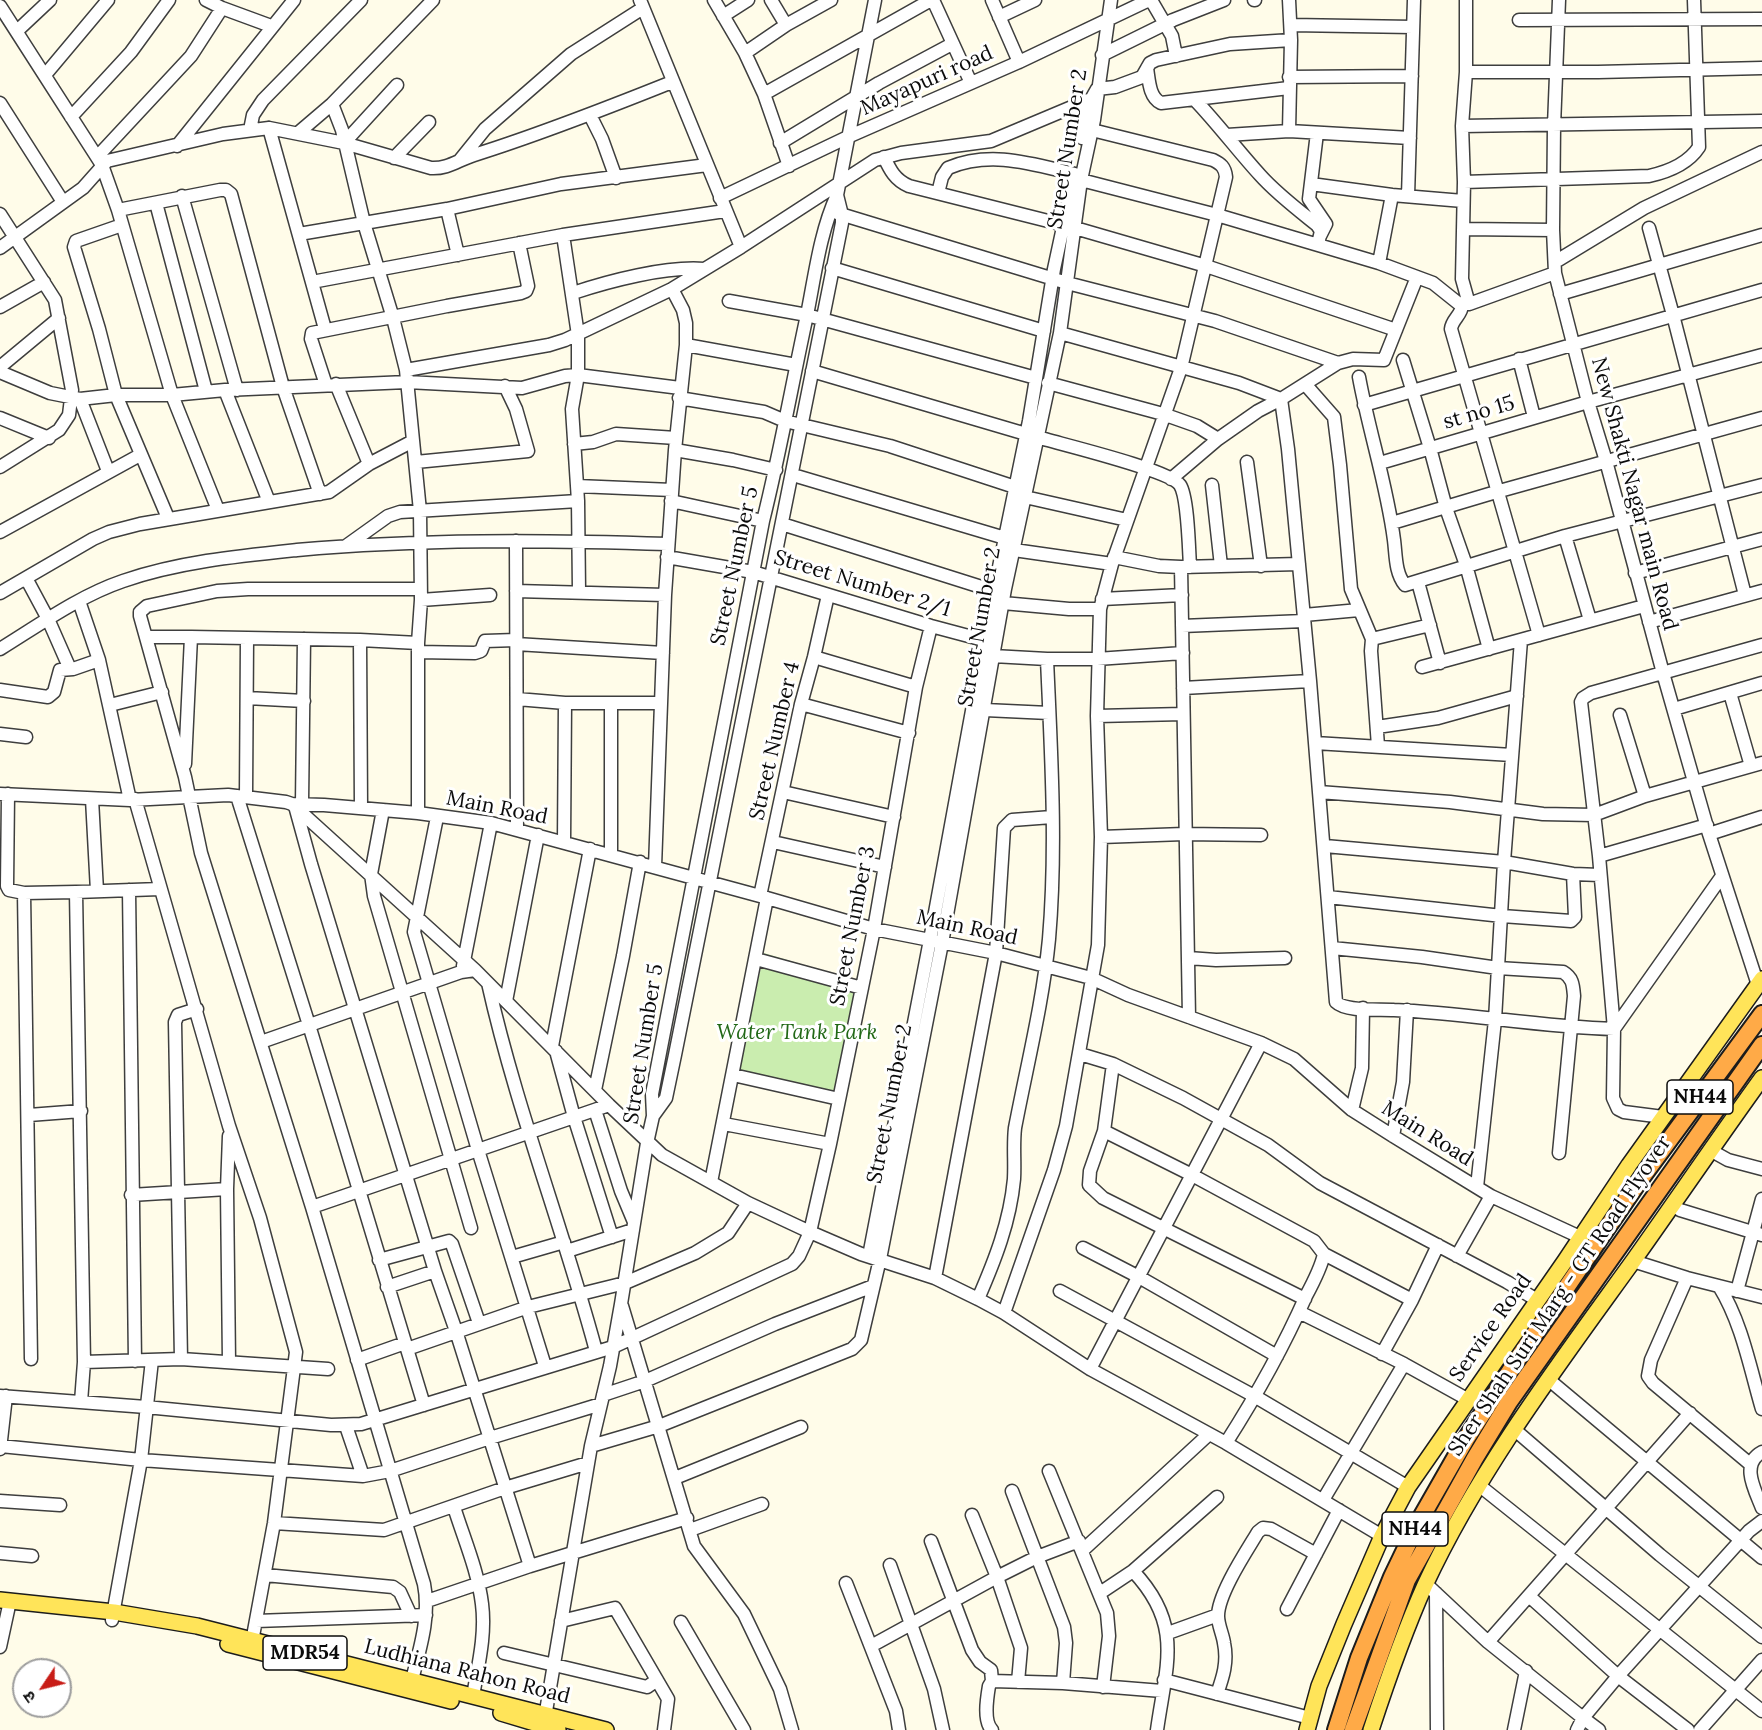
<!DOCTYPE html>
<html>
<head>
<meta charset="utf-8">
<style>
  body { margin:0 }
  #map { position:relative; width:1762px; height:1730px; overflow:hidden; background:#fffce9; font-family:Lora,"Noto Sans Devanagari",serif }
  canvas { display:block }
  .north { position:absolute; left:12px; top:1658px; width:60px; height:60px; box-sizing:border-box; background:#fff; border:2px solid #9d9d9d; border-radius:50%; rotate:235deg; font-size:16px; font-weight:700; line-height:24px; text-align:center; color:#0b0b0b }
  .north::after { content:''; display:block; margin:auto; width:21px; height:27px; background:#c81d17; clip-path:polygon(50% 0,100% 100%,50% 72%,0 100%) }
</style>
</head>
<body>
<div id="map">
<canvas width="1762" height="1730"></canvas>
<div class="north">उ</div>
</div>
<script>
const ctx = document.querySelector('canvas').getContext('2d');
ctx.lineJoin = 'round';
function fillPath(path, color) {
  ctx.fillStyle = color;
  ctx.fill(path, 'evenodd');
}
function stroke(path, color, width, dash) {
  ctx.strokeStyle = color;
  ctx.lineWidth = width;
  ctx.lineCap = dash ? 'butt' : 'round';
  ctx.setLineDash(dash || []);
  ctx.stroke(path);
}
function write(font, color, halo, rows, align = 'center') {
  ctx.font = font + ' Lora,serif';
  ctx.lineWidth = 6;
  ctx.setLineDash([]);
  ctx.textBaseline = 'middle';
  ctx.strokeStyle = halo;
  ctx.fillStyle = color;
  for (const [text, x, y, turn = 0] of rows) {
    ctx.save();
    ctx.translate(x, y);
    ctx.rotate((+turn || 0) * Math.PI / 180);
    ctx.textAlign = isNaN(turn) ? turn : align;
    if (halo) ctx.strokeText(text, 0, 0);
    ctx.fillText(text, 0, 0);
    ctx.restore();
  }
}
const green = new Path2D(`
  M764 953 858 981 841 1068 834 1094 739 1070Z`);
const minor = new Path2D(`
  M206 0 222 8 271 26
  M640 0 741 247
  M714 0 745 53 764 94 789 166
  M771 0 786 25
  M933 0 971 83
  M992 0 1019 62
  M1151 0 1172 36 1176 56
  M1254 0H1255
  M1466 0V72L1462 126 1464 182 1462 279 1469 304 1555 273
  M1559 0 1554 126 1553 230 1555 273 1588 402 1606 461 1663 673 1709 834 1758 985
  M0 6 102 165 118 210 172 395 218 510
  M723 16 748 0
  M999 17 1035 0
  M1519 20 1762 19
  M1291 25 1413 27
  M17 31 50 0
  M745 53 786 25 831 0
  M1102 55 1173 20 1224 0
  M1147 68C1149 80 1149 97 1161 103L1289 88
  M1466 72H1598L1762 68
  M45 75 108 0
  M1289 77 1412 76
  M764 94 931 0
  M1195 100C1218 124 1238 151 1260 175 1277 194 1297 209 1317 225L1321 231 1318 244
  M0 103 63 202
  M332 104 342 130 364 223 393 318 406 370 420 511 421 600 418 643V813
  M590 115 602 139 616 178
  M71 117 131 52 169 0
  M1462 126 1762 121
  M269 128 325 329
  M250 130 253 115 263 100 361 0
  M1289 131 1291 40 1289 0
  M298 133 332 104 433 0
  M1317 133 1309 199 1326 224 1320 236
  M1227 135 1289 131 1410 138
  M1082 138 1088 105 1097 89 1115 87 1142 77 1150 63 1156 60 1230 44 1291 40
  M344 143 397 85
  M780 143 879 83 952 44
  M177 146 294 0
  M97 157 191 56 222 8
  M884 157C890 170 895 180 909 186L1064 225
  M394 158 429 122
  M460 160 485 129 571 54 643 8
  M1081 180 1217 215 1379 263 1433 283 1458 303 1469 304
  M1464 182 1649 176C1667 172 1688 164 1699 147L1694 0
  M1311 184 1392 195 1463 201
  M938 193 942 177 948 168C991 150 1032 164 1075 174
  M182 196 237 390
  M1408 196 1414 0
  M720 198 850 136 1019 62 1149 0
  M156 203 206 391
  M447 209 458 255
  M118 210 220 190H226L231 194 283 387 320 494
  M837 213 1067 283 1215 321 1338 363
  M0 214 55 300 72 390 69 415 59 430 0 467
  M122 225 76 241 74 247 99 329 116 395 168 518
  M1075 228 1206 266 1396 330
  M1649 228 1673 315 1745 595
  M1463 229 1553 230
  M299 234 447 209 561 184 707 165
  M563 235 578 335V375L572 409 578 501 579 591
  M0 248 83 188 107 161 223 134 269 128 344 143 431 168C448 169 458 160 474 155 541 134 607 108 672 82
  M1555 262 1644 208 1762 152
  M1379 263 1392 195
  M832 268 1044 331
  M312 282 563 235 725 211
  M573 293C609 281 666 266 704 269
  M1560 294 1762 235
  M729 301 807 315 1036 378
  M1462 305C1462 315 1452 319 1451 329L1539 635
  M0 307 44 282
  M1060 333 1239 383 1281 399
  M686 345 796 365
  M1519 359 1534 417
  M1403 360 1430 448 1446 508 1466 565 1489 649
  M0 367 59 318
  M406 370 549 345 565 340 672 289 741 247 875 160 901 153 991 141 1091 99
  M812 371 1026 434
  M0 372 50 393 80 399 116 395H172L225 390 407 382 522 388 565 376 578 375 680 388
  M1359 377C1369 432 1387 485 1394 540 1396 555 1395 573 1405 585L1565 536 1762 485
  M1048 383 1163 414 1197 426 1218 439
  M336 384 369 464
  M1305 384 1334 417 1340 465 1351 589 1372 639 1371 651 1378 746
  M326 385 311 339 312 333 447 306 521 293 526 291 528 286 519 243
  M225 390 269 502
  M679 398 764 412 785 421 890 446 1015 487
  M80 399 108 471
  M1281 399 1288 449 1310 681 1336 1002C1346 1012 1379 1009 1394 1010 1467 1013 1540 1027 1614 1029L1722 876
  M1364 405 1762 290
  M0 418 49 438
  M1037 437C1060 444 1170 470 1180 485 1188 497 1189 551 1190 567
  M574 444 593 442 616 434 676 438
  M675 450 733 460 776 470
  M416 462 528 451 516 409 505 386
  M1247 462 1261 566
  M1380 463 1588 402 1762 355
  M793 475 1005 538
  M1171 479 1218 439 1258 411 1281 399 1338 363 1353 359 1384 360 1417 277
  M1212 485 1221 566
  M577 486 672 490
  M1025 497 1127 520
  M671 501 763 521
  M1392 523 1496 492 1762 418
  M782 524 994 591
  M0 532 140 455
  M1565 536 1590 620
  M516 541 517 830
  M346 546 388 516 400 512 578 501
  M1014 550 1112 564
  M667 557 753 572 931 626 991 642
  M1114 557 1159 566 1181 567 1299 564
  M1181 567 1189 1017
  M1635 573 1762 539
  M26 578 48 619 70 669
  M1418 582 1440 663
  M516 591 665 595 655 867
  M0 593 93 539 109 532 140 524 329 492 369 464 413 441
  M665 595 675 450 686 345V323L683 310 672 289
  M1102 599 1182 595
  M421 600 490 595
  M79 601 99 660 130 800
  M1003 603 1069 609H1100
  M1304 615 1359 610
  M1649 622 1762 591
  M1182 626 1304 621
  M147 637H191
  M1372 639 1430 625
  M360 640 361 808
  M516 644 663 653
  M0 649C39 625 79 596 123 581 178 562 239 556 297 550 420 539 544 540 668 544
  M418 652 475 653 481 651 485 641 516 640
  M814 657 916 687
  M1047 659H1097L1183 653
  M1422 667 1644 606
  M1183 688 1310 681
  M0 690 48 697 54 692 60 670 73 669 99 660
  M1730 693 1751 766
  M247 698 304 701
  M517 699 565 703
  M611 703V855
  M801 704 909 733
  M110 705 162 692
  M1674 709 1762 683
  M985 710 1049 713
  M1620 715 1645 796
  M1097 716 1183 714
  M1377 727 1438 718 1517 696
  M0 734 26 737
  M1315 743 1512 755
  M185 764 191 637 360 640 418 643
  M783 792 894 817
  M1319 792 1450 802 1543 814 1594 815 1645 796 1762 763
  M0 794 130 800 228 795 286 802 292 804 475 970 609 1105 662 1155 748 1203 810 1232 861 1254 935 1278 978 1299 1004 1313 1090 1369 1226 1443 1382 1536
  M8 794 7 886 9 890 24 893 76 892 160 889
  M237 796 309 1025 424 1405
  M246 796 247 639
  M92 799 97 891
  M135 799 229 1126 260 1218 296 1352 274 1523 251 1647
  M302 803 304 639
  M292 804 324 805 418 813 491 823 760 896 874 929 996 953 1091 978 1128 995 1261 1043 1294 1059 1352 1110 1393 1136 1491 1196 1580 1237
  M295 806 311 864 435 1271
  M383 810 371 874 374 896 471 1228
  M437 817 414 932 478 1150 545 1366
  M1709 834 1762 817
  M1101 837 1184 834 1261 835
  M564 842 565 703H661
  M773 842 885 867
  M1325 846 1504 862 1573 874 1600 875
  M1599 856 1707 825
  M129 890 135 1361
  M76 892 84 1362 81 1402
  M24 893 31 1359
  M760 896 801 704 814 657 828 595
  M1328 897 1502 916 1571 921 1575 917 1573 874
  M1332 948 1422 957 1498 968 1563 972C1573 978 1573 985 1574 996L1559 1153
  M1188 958 1216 960 1285 958
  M756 959 862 988
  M463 966 491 823
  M488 983C516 1108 563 1228 596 1351
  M506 1001 538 835
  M261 1042 461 972 475 970
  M552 1046 590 849
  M556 1051 574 1117 612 1237
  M1080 1054 1113 1064 1183 1098 1268 1145 1320 1183 1507 1282 1537 1300
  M1113 1064 1104 1131 1090 1171 1089 1185 1103 1198 1305 1299
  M733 1075 839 1099
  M595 1090 623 956 640 862
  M595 1110 621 1191 634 1222
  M1352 1110 1362 1068 1363 1008
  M29 1115 81 1111
  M653 1116 666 1098 675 1055 842 223V215L837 195
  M1663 1117 1624 1112 1618 1109 1613 1098 1614 1029 1599 856 1581 702 1583 698 1591 693 1762 645
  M724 1124 830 1144
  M1104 1131 1192 1175 1314 1241 1324 1254C1321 1268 1313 1283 1306 1296 1283 1348 1256 1396 1226 1443
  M229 1136 227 1189 229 1362
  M1393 1136 1403 1082 1407 1010
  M1710 1150 1728 1160 1762 1169
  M711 1182 767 898
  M1477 1187 1495 1020 1504 862 1521 640
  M131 1195 227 1189
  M1672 1204 1680 1210 1762 1235
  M312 1207 609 1105
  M1083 1248 1139 1277 1277 1356
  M567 1251 633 1230
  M1324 1254 1412 1300
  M869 1256 930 940 993 596 1029 421 1054 269 1074 176
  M1457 1256 1491 1196
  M512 1257 564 1242
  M379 1260 449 1241 452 1244 479 1323
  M1633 1261 1687 1278 1762 1297
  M935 1278 996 953 1004 828 1012 820 1052 817
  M1687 1278 1651 1360 1648 1376 1653 1383 1750 1464
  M1719 1286C1742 1323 1750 1368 1762 1409
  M387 1287 435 1271 456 1331 530 1566
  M1060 1291 1256 1397 1408 1487
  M1737 1291 1762 1199
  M978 1299C995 1260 1010 1222 1014 1179 1015 1162 1013 1145 1015 1128 1027 1065 1043 1002 1049 939 1057 846 1051 752 1047 659L993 656
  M622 1306 694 1546 744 1614 780 1689 792 1730
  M1299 1312 1404 1364 1467 1399
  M1004 1313 1054 1170 1066 1126 1098 945 1101 837 1097 716 1100 609 1112 564 1181 368 1226 177C1225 167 1221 164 1213 160L1092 130
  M407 1349 528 1307 625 1283 695 1253 728 1233 748 1203
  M1382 1354 1412 1300 1438 1245
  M181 1359 175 1022 178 1015 197 1009
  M357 1360 405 1343
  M84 1362 181 1359 328 1369
  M1090 1369 1261 1043
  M1548 1379 1762 1558
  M603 1395 645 1381 775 1324 873 1286
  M0 1396 146 1407 331 1425 361 1424 613 1347 792 1264 799 1256 810 1232 830 1144 874 929 916 687 931 626
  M346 1426 363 1476
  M1515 1430 1660 1555 1762 1637
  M0 1446 141 1460 363 1476 390 1471 490 1438 601 1404
  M591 1446 659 1426 852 1349 861 1340 880 1259 942 943 1005 589 1060 333 1081 180 1094 120 1111 0
  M0 1449 6 1396
  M1762 1452C1740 1464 1755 1490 1762 1508
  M1049 1471 1107 1613 1109 1636 1103 1687
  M675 1478 801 1427
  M1480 1486 1762 1711
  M1012 1491 1064 1627 1066 1643 1063 1683
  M1323 1500 1404 1364
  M0 1501 60 1505
  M454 1507C464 1539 478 1571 482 1604 486 1635 478 1666 473 1696
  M972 1515 997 1577 1021 1648 1018 1682
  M274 1523 384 1530 505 1488 588 1463
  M690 1530 762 1504
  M931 1541 972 1650 980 1662 991 1670 992 1681
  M1083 1550 1208 1435
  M0 1553 32 1556
  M890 1565 934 1689 943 1730
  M1133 1571C1184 1625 1166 1665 1157 1730
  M265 1575 393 1587 400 1592 411 1616
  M846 1583 896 1711 899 1730
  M1426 1584 1488 1642 1583 1718 1618 1676 1749 1531 1762 1521
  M1100 1593 1133 1571 1217 1497
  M1436 1593 1437 1730
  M1529 1596 1618 1676 1688 1730
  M427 1601 530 1566 687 1518
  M1287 1609 1339 1510
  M112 1620 141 1460 152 1360
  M256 1621 426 1615
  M561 1621 615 1608 668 1699 664 1730
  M681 1622 744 1730
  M1168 1633 1218 1615
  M1488 1642 1690 1413
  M871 1646 997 1577 1037 1557 1079 1541
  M0 1647 10 1601
  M504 1653 647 1687 657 1680
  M1164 1680 1310 1718
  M410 1688C418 1654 431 1619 424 1584L312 1207 201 853 185 777 140 616V612L147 606 217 591 248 589H420
  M1217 1694C1223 1677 1228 1662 1224 1643 1223 1635 1218 1625 1218 1616 1218 1594 1246 1552 1258 1532L1263 1528 1271 1529 1316 1554
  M544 1723 591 1446 610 1366 621 1304 647 1143 653 1116 652 1094 763 521C780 453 792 384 807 315 815 275 820 232 837 195L875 0
  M992 1730C983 1721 987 1698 989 1686L992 1681 1063 1683 1162 1691
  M1514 1730 1526 1671
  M1577 1730 1583 1718 1599 1730
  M1700 1730 1762 1660`);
const major = new Path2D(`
  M0 1600 114 1612 197 1626 606 1730
  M228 1644 451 1701
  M501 1713 558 1730
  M1307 1730 1319 1686 1344 1624 1382 1536 1408 1487 1565 1261 1629 1165 1762 979
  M1371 1730C1387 1681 1404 1632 1425 1585 1478 1471 1558 1365 1631 1264 1675 1202 1718 1139 1762 1078`);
const highway = new Path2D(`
  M1336 1730 1359 1658 1392 1577 1418 1523 1466 1439 1521 1354 1639 1181 1762 1014
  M1353 1730 1407 1580 1475 1458 1509 1402 1762 1045`);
const shields = [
  [1700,1097,66],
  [1415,1529,66],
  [305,1653,84]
];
const shieldNames = [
  ["NH44",1700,1097],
  ["NH44",1415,1529],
  ["MDR54",305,1653]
];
const streetNames = [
  ["Mayapuri road",927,81,-24],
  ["Street Number 2",1068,149,-81],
  ["st no 15",1479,413,-16],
  ["New Shakti Nagar main Road",1634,494,75],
  ["Street Number 5",735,566,-78],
  ["Street Number 2/1",862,584,17],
  ["Street Number 2",980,627,-80],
  ["Street Number 4",775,741,-77],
  ["Main Road",497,808,11],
  ["Street Number 3",853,926,-79],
  ["Main Road",967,928,12],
  ["Street Number 5",644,1044,-81],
  ["Street Number 2",890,1104,-79],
  ["Main Road",1427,1134,32],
  ["Sher Shah Suri Marg - GT Road Flyover",1560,1296,-56],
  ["Service Road",1491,1328,-55],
  ["Ludhiana Rahon Road",467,1672,14]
];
const parkNames = [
  ["Water Tank Park",797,1033]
];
fillPath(green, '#caedaf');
stroke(minor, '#3e3e3e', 15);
stroke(major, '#1c1c1c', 18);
stroke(highway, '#1c1c1c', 20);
stroke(minor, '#fff', 12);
stroke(major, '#ffe459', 15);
stroke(highway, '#ffaa47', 16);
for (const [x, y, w] of shields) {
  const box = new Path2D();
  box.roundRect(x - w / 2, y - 17, w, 34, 4.5);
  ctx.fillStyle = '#fff';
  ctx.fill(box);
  stroke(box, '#0b0b0b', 1.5);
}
write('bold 20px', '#0b0b0b', null, shieldNames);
write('21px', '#0b0b0b', '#fff', streetNames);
write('italic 21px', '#216816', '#fff', parkNames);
</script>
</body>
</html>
